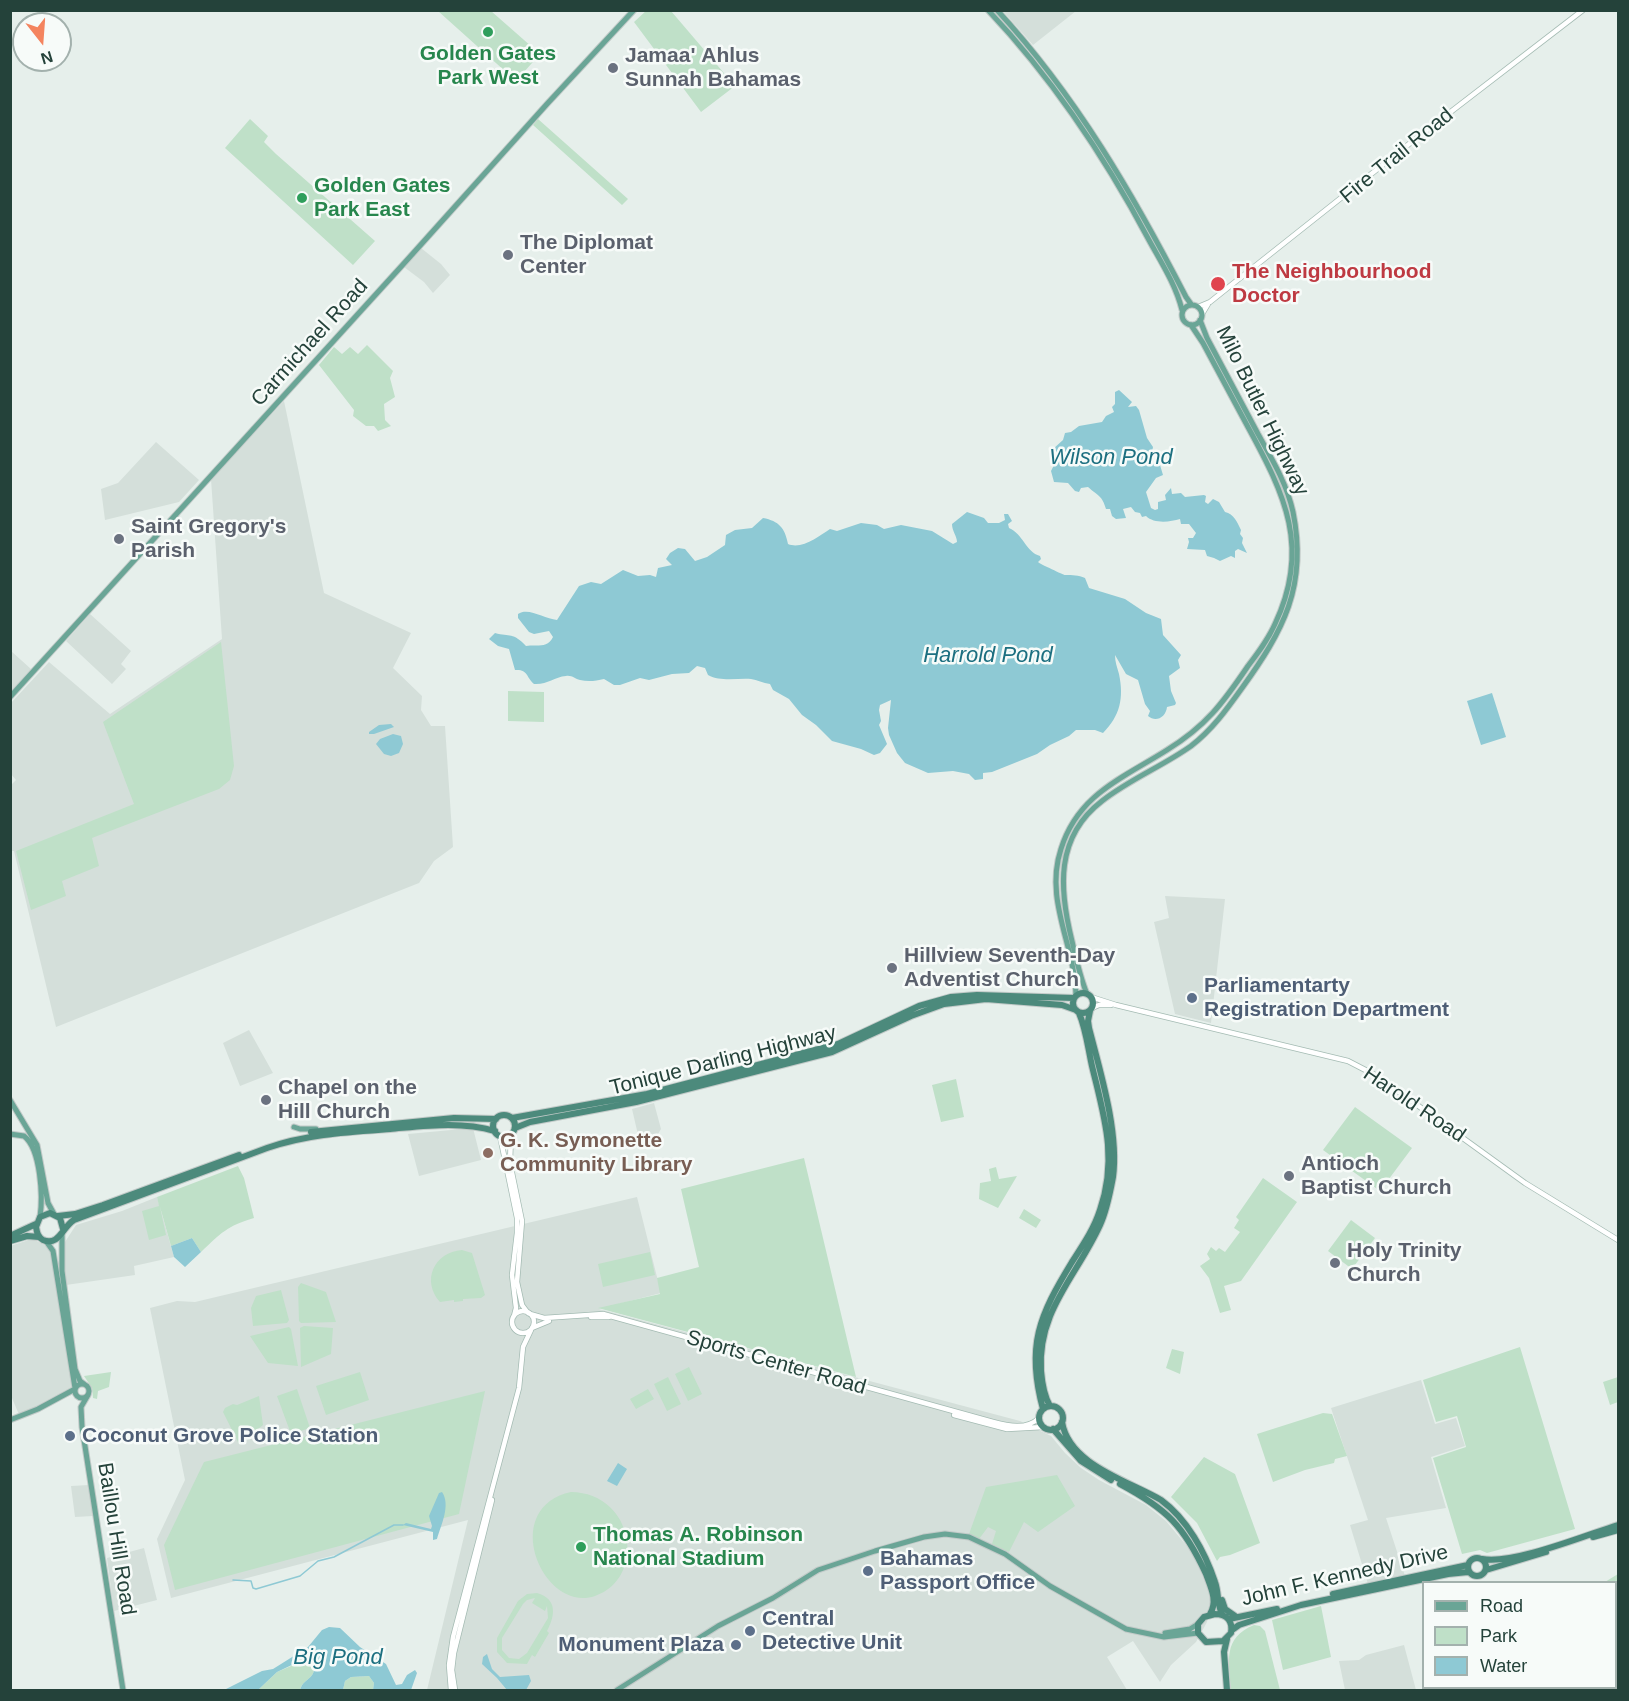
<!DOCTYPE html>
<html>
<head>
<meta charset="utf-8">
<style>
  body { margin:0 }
  #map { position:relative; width:1629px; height:1701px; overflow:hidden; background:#e6efeb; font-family:Helvetica,sans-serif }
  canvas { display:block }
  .frame { position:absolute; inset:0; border:12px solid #24423a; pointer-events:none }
  .legend { position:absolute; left:1422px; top:1581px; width:195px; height:108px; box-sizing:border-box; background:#f7fbf9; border:2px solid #a3b1ad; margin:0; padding:8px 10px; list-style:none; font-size:18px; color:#24423a }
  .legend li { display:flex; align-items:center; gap:12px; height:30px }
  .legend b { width:30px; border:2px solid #a3b1ad }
  .north { position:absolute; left:12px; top:12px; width:60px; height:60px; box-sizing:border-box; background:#f7fbf9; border:2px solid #a3b1ad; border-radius:50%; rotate:163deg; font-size:16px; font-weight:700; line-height:24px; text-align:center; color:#24423a }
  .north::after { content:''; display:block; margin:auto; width:21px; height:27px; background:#f4845f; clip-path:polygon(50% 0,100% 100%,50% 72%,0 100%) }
</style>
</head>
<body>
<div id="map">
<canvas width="1629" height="1701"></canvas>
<div class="frame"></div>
<ul class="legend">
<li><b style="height:8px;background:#6aa596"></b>Road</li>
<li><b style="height:16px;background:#bfe0c8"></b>Park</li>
<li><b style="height:16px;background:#8ec9d4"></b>Water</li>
</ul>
<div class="north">N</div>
</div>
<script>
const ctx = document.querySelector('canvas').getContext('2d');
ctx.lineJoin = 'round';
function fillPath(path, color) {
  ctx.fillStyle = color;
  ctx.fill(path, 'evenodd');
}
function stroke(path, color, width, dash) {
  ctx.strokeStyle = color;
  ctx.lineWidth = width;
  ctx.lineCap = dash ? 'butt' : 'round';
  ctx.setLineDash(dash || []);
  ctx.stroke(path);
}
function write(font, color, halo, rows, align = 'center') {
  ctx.font = font + ' Helvetica,sans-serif';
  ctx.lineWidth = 5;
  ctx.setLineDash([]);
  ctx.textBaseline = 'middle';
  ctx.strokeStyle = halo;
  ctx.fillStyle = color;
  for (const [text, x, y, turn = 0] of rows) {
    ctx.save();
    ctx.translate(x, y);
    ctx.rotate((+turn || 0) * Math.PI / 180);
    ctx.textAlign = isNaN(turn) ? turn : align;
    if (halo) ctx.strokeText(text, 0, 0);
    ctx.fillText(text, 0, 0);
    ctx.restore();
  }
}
const built = new Path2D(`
  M1003 11H1076L1033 45Z
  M421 248 441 264 450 275 433 293 424 282 404 267Z
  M284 401 324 593 411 633 393 668 422 696 421 710 431 726H445L453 847 434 861 419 883 56 1027 14 851H11V785L16 780 11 774 10 704 49 662 110 714 222 639 211 479Z
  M156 442 199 480 179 502 105 520 101 489 118 483Z
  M90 614 131 651 121 664 126 669 112 684 66 641Z
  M11 651 31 669 11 692Z
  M1165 896 1225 899 1211 1023 1175 1014 1154 922 1169 918Z
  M249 1030 273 1073 240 1086 223 1043Z
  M654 1103 661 1129 658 1134 639 1139 632 1109Z
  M473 1128 481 1160 419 1176 408 1134Z
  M157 1197 174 1257 134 1266 135 1275 66 1285 63 1262 65 1242 76 1225 122 1211Z
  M637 1197 661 1293 599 1309 1020 1421 1051 1436 1065 1453 1081 1468 1099 1480 1146 1505 1166 1521 1191 1551 1208 1588 1211 1604 1207 1622 1196 1642 1171 1665 1160 1682 1133 1641 1107 1657 1127 1690H427L468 1520 171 1598 157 1539 185 1480 150 1308 177 1301 195 1302Z
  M29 1240H35L46 1246 50 1250 70 1372 76 1393 20 1417 12 1398 10 1383V1246Z
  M1421 1380 1435 1424 1456 1418 1465 1446 1431 1457 1446 1508 1386 1518 1405 1576 1368 1584 1350 1525 1368 1520 1331 1408Z
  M89 1485 93 1516 75 1517 71 1486Z
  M144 1548 157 1600 114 1611 107 1558Z
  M1404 1645 1416 1690H1345L1339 1661 1359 1660 1366 1655Z`);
const green = new Path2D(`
  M647 10 671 11 735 86 701 112 634 22Z
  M438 11H491L540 54 516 81Z
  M250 119 268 136 264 142 276 154 375 241 353 265 225 148Z
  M538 119 628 199 622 205 533 125Z
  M367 345 393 371 390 378 395 397 384 404 385 420 391 426 378 431 374 426H366L353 416 354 410 319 365 334 347 342 354 350 347 358 354Z
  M221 642 234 766 230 780 219 789 92 838 99 866 62 881 66 896 31 910 16 851 134 804 103 722Z
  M508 691 544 692V722L508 721Z
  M956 1079 964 1117 941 1122 932 1085Z
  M1355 1107 1412 1148 1380 1191 1323 1150Z
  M804 1158 856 1377 598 1308 660 1294 657 1278 699 1267 681 1189Z
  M238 1166 244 1178 254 1218C227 1226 221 1233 201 1252L192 1238 171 1246 160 1207 166 1235 149 1240 142 1211 159 1206 157 1197Z
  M996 1167 999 1179 1017 1176 998 1208 979 1199 980 1183 991 1181 989 1169Z
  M1263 1178 1297 1202 1241 1281 1224 1286 1231 1310 1220 1313 1209 1278 1200 1266 1210 1259 1207 1254 1211 1247 1216 1251 1219 1248 1225 1252 1240 1232 1234 1228 1239 1220 1236 1217Z
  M1024 1209 1041 1220 1036 1228 1019 1218Z
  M1351 1220 1375 1238 1352 1269 1328 1251Z
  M462 1250 472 1253 485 1295 481 1298 463 1299V1301L454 1302V1300L440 1302C421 1281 434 1252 462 1250Z
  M650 1252 655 1275 603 1287 598 1264Z
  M301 1283 326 1292 336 1322 301 1323 299 1321 298 1287Z
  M281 1290 289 1320 287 1323 253 1326 251 1308 256 1296Z
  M304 1326 333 1328 331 1354 301 1367 300 1328Z
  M289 1327 291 1329 298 1366 268 1363 250 1336Z
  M1520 1347 1575 1529 1487 1553 1480 1550 1462 1554 1433 1458 1466 1447 1457 1416 1436 1422 1423 1380Z
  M1172 1349 1184 1352 1180 1374 1166 1368Z
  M689 1367 702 1394 688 1401 675 1374Z
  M111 1372 109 1387 98 1391 97 1399 93 1398 92 1388 84 1376Z
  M360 1372 369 1400 326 1415 316 1386Z
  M668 1377 681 1404 667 1411 654 1384Z
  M1618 1377V1402L1610 1405 1603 1382Z
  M297 1389 310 1428 291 1434 277 1396Z
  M648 1389 654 1399 636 1409 630 1399Z
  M485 1391 459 1514 175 1590 164 1545 204 1462Z
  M259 1396 263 1425 239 1444 223 1412 225 1408 233 1404 237 1405Z
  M1323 1413 1332 1414 1347 1456 1335 1459 1334 1463 1305 1470 1273 1482 1257 1434Z
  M1204 1457 1235 1474 1260 1543 1230 1555 1220 1557 1217 1561 1197 1523 1171 1497Z
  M1057 1475 1075 1506 1038 1532 1024 1522 1009 1552 992 1544 996 1531 988 1527 979 1539 969 1534 986 1487Z
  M571 1492C635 1493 647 1578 595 1596 543 1614 498 1508 571 1492Z
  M1618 1574V1690H1533V1688H1616V1582H1605Z
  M537 1593C558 1599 555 1616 547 1631L549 1633 535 1657 532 1655 527 1664 507 1663 497 1652V1638L518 1601 527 1594ZM535 1598 532 1603 545 1611 547 1606 548 1618 527 1653 519 1659 509 1658 502 1650V1638L523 1604 527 1600Z
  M1321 1606 1331 1657 1283 1670 1272 1620Z
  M1254 1625 1260 1626 1265 1631 1280 1690H1231C1229 1662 1222 1638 1254 1625Z
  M311 1652 315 1658C316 1683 305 1675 300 1690H258L277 1672 291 1666 297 1657Z
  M369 1676 374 1683 373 1690H343L345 1681 351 1677Z`);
const water = new Path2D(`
  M1119 390 1132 402 1128 407 1136 406 1139 410 1147 438 1153 447 1150 463 1160 465 1163 475 1156 478 1146 492 1151 508 1155 510 1158 509V502L1166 500 1165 495 1171 488 1172 494 1181 493 1185 497 1204 495 1206 496 1205 502 1208 504 1213 499 1219 502 1225 512C1234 514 1237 522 1241 530L1240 534 1243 538 1242 543 1247 553 1238 549 1235 551V558L1231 556 1220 561 1214 558 1207 556 1205 550 1187 549 1189 542 1188 538H1193L1196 533 1189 524H1181L1180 519C1170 522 1154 524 1146 516L1142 517 1140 513 1135 512 1131 507 1123 509 1126 518 1116 519 1112 516 1110 509H1106C1102 495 1098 496 1088 487L1081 488 1079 492 1075 491 1068 483 1054 482 1051 471 1056 461 1053 457V449L1063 440 1065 433 1071 432 1079 426 1102 422 1106 416 1114 412 1112 407 1115 404V392Z
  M967 512 984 518 988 523H999L1005 520 1004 514H1008L1012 521 1008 524 1009 528C1023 534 1026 552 1040 556L1041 559 1038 562C1040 564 1064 575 1065 575 1073 575 1078 575 1085 578L1089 588 1125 599 1146 613 1161 619 1163 635 1181 655 1178 660 1180 668 1169 676 1171 691 1176 703 1175 705 1167 707C1166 717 1156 723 1148 716L1150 711 1145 704 1138 680 1126 674 1115 655C1115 662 1117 667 1119 674 1124 698 1120 716 1103 733L1095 730H1076L1069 736 1050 745 1037 754 992 772 983 773V779L975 780 969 774 953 771 928 773 905 763 897 753 889 735 888 728 891 700 880 705 879 710 881 721 879 725 887 744 880 753 874 755 861 749 832 741 816 725 802 715 789 699 773 690 770 684C763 683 757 680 751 679 737 678 721 682 708 675L705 668 697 666 689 673 672 674 649 680 640 678 620 685H614L604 679C596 681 588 682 580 680 575 679 572 675 566 676 554 677 547 685 534 684 526 677 528 669 515 670L509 649 498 646 489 639 495 633C510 637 513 632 526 646 537 644 547 649 553 637L549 631 534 634 529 632 518 618V614C529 607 544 619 557 620L579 586 591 582 601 584 623 570 638 576 650 575 656 577 658 568 672 565 666 559 670 553 678 548 685 549 695 561 707 557 725 545 726 535 735 530 752 528 763 518C779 521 785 528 788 544 802 550 819 536 830 529L837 531 861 523 877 525 884 529 901 525 932 531 953 544 957 542C957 536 952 531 952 524Z
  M1492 693 1506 737 1481 745 1467 701Z
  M391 724 394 727 374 734H369V732L379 725Z
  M393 734 401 736 403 744 399 753 391 756 384 754 376 744 380 739Z
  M192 1238 201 1252 185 1267 174 1257 171 1246Z
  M618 1463 627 1469 617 1486 607 1481Z
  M442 1492C451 1505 441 1525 437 1539L433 1540V1532L403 1525 406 1523 431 1529 432 1526 429 1516 439 1493Z
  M329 1627 340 1628 360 1647 386 1664 396 1685 402 1684 407 1675 415 1670 417 1673 411 1690H373L374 1683 369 1676 351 1677 345 1681 343 1690H300C305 1675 316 1683 315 1658L311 1652 297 1657 296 1663 277 1672 258 1690H224L262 1671 273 1669 281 1664 308 1647 322 1630Z
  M487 1654 492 1669 500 1677 529 1675 531 1681 526 1690H507L497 1678 482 1664 483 1657Z`);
const stream = new Path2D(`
  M233 1580 251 1581 253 1588 256 1589 300 1576 318 1561 334 1557 394 1525H403`);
const secondary = new Path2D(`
  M1198 307 1210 302 1230 286 1409 144 1583 10
  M1202 314 1208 304
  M1091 997 1116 1005 1348 1061 1377 1076 1525 1183 1618 1240
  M1092 1008 1099 1005H1111
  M511 1134 510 1163 522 1221 517 1282 522 1305 528 1313
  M500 1136 517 1218V1233L512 1275 516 1308 514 1316
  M512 1322a11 11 0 1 1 22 0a11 11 0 1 1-22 0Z
  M530 1314 544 1318 603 1314 993 1422C1008 1426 1027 1430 1039 1418
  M591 1317H609
  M532 1328 549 1321
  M954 1415 1007 1429 1044 1427
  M451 1690 449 1665 453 1637 519 1388 523 1347 531 1330
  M455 1690 452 1670 454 1653 492 1500`);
const primary = new Path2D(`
  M988 10C1053 79 1105 157 1149 240 1161 262 1176 285 1182 310
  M997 10C1076 96 1133 194 1186 297L1191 304
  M1182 315a10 10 0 1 1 20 0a10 10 0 1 1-20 0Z
  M10 697 408 259 547 104 634 10
  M1087 994C1080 977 1076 959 1072 941 1059 889 1055 837 1102 801 1130 779 1163 766 1191 746 1212 730 1227 709 1242 688 1283 631 1308 586 1293 512 1287 484 1272 459 1258 434 1241 402 1224 370 1207 338L1200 320
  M1076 996C1075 945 1044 900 1061 849 1078 794 1123 778 1167 750 1206 726 1223 703 1248 666 1258 653 1268 640 1275 624 1311 548 1285 495 1248 427 1233 399 1218 371 1203 343L1191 325
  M10 1100 37 1145 48 1203 54 1214
  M294 1127 300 1129H316
  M10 1134 24 1136C41 1149 43 1197 40 1217
  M62 1234V1271L75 1369 80 1381 84 1384
  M46 1241 53 1251 75 1388
  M75 1391a7 7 0 1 1 14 0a7 7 0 1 1-14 0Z
  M88 1395 81 1407 82 1427 123 1690
  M10 1420 38 1409 75 1389
  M1165 1633 1190 1629 1198 1624
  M617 1690 718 1626 773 1598 818 1570 875 1551 924 1537 945 1534 969 1537 1005 1554 1050 1586 1126 1629 1164 1637 1198 1633`);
const trunk = new Path2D(`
  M1073 1003a10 10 0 1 1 20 0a10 10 0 1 1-20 0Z
  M493 1126a11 11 0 1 1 22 0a11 11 0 1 1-22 0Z
  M512 1118 647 1094 838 1044 919 1006 951 997 977 995 1074 998
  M515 1128 530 1122 636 1102 832 1052 911 1016 944 1004 986 999 1062 1005 1076 1010
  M311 1132 454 1118 496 1119
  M58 1216 75 1214 103 1205 239 1155
  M63 1229 60 1218 50 1213 40 1217 36 1227C37 1233 38 1237 43 1240 59 1247 63 1226 74 1220L267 1148C307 1134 348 1132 390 1129 425 1126 460 1121 495 1131
  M10 1236 36 1224
  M10 1241 27 1236 39 1237
  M1050 1406C1044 1396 1042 1383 1041 1371 1037 1311 1077 1276 1100 1225 1107 1210 1110 1193 1113 1177 1119 1132 1100 1071 1089 1028L1088 1021 1090 1011
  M1039 1418a12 12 0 1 1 24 0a12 12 0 1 1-24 0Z
  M1043 1409C1026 1346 1039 1316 1072 1262 1083 1245 1094 1229 1100 1210 1118 1158 1104 1116 1092 1066 1088 1048 1086 1029 1079 1013
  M1062 1422C1069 1465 1129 1481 1161 1500 1187 1519 1205 1552 1215 1582 1219 1593 1217 1605 1222 1614
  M1053 1429 1081 1461 1111 1480
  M1120 1484C1167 1509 1184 1526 1206 1574 1211 1588 1218 1601 1210 1614
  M1593 1537 1618 1530
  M1468 1567a9 9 0 1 1 18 0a9 9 0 1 1-18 0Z
  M1482 1559C1513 1565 1586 1535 1618 1525
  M1486 1570 1546 1552
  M1333 1594 1468 1565
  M1222 1600 1225 1609 1235 1616
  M1215 1614C1227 1614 1233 1621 1231 1633L1223 1641 1206 1642 1198 1633V1624L1204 1617Z
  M1229 1619 1277 1609
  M1232 1630 1239 1625 1301 1605 1448 1574 1468 1572
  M1227 1690 1224 1652 1227 1639`);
const markers = [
  [488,32,6,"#2e9e5b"],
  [613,68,6,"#6b7280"],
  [302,198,6,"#2e9e5b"],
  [508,255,6,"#6b7280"],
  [1218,284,8,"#e0444e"],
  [119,539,6,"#6b7280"],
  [892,968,6,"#6b7280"],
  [1192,998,6,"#5c6f8a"],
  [266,1100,6,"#6b7280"],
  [488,1153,6,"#8d6e63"],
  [1289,1176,6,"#6b7280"],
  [1335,1263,6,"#6b7280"],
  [70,1436,6,"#5c6f8a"],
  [581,1547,6,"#2e9e5b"],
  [868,1571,6,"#5c6f8a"],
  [750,1631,6,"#5c6f8a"],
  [736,1645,6,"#5c6f8a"]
];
const leisureNames = [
  ["Golden Gates",488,54,"center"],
  ["Park West",488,78,"center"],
  ["Golden Gates",314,186],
  ["Park East",314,210],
  ["Thomas A. Robinson",593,1535],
  ["National Stadium",593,1559]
];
const worshipNames = [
  ["Jamaa' Ahlus",625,56],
  ["Sunnah Bahamas",625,80],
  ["The Diplomat",520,243],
  ["Center",520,267],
  ["Saint Gregory's",131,527],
  ["Parish",131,551],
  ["Hillview Seventh-Day",904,956],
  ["Adventist Church",904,980],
  ["Chapel on the",278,1088],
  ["Hill Church",278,1112],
  ["Antioch",1301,1164],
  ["Baptist Church",1301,1188],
  ["Holy Trinity",1347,1251],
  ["Church",1347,1275]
];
const streetNames = [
  ["Fire Trail Road",1397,156,-39],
  ["Carmichael Road",310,343,-48],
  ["Milo Butler Highway",1262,411,64],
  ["Tonique Darling Highway",723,1061,-14],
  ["Harold Road",1414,1105,34],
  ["Sports Center Road",776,1363,16],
  ["Baillou Hill Road",116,1539,81],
  ["John F. Kennedy Drive",1345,1576,-13]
];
const healthNames = [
  ["The Neighbourhood",1232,272],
  ["Doctor",1232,296]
];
const serviceNames = [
  ["Parliamentarty",1204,986],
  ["Registration Department",1204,1010],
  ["Coconut Grove Police Station",82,1436],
  ["Bahamas",880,1559],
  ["Passport Office",880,1583],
  ["Central",762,1619],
  ["Detective Unit",762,1643],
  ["Monument Plaza",724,1645,"right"]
];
const educationNames = [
  ["G. K. Symonette",500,1141],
  ["Community Library",500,1165]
];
const waterNames = [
  ["Wilson Pond",1111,458],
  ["Harrold Pond",988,656],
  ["Big Pond",338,1658]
];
fillPath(built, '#d4dfda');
fillPath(green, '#bfe0c8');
fillPath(water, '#8ec9d4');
stroke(stream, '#8ec9d4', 1.5);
stroke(secondary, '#a4bbb3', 6);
stroke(primary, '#c2cac8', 7);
stroke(trunk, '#c2cac8', 8);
stroke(secondary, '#fff', 4.5);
stroke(primary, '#6aa596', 5);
stroke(trunk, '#4c8a7c', 6);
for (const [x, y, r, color] of markers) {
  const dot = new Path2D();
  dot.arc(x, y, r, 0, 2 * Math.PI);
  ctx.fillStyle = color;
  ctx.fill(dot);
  stroke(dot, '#f7fbf9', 2);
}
write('bold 21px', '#27864d', '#f7fbf9', leisureNames, 'left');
write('bold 21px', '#5b616d', '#f7fbf9', worshipNames, 'left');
write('21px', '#24423a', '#f7fbf9', streetNames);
write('bold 21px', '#be3a42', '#f7fbf9', healthNames, 'left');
write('bold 21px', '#4e5e75', '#f7fbf9', serviceNames, 'left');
write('bold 21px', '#785e54', '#f7fbf9', educationNames, 'left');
write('italic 22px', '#1c6f80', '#f7fbf9', waterNames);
</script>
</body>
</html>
